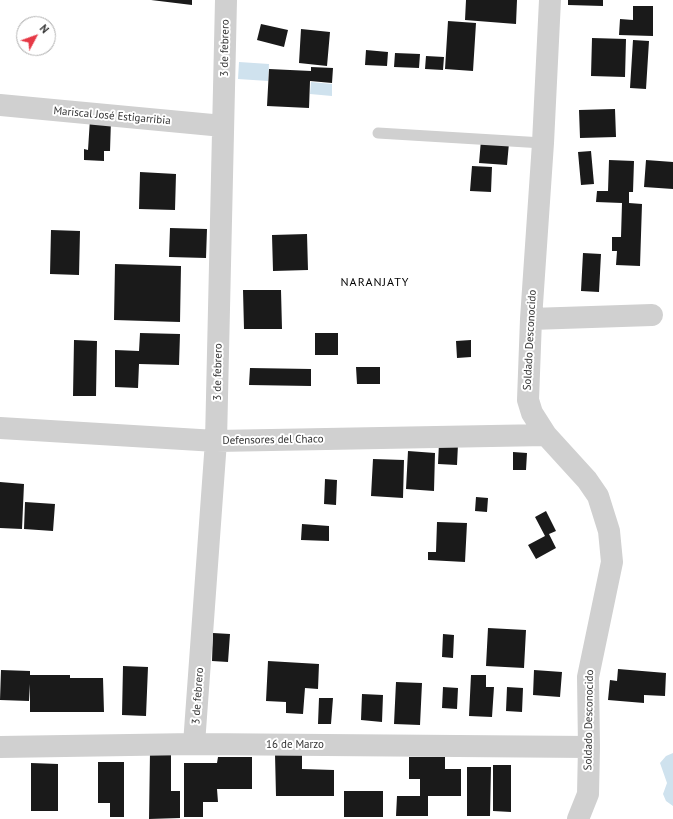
<!DOCTYPE html>
<html>
<head>
<meta charset="utf-8">
<style>
  body { margin:0 }
  #map { position:relative; width:673px; height:819px; overflow:hidden; background:#fff; font-family:"PT Sans",sans-serif }
  canvas { display:block }
  .north { position:absolute; left:16px; top:16px; width:40px; height:40px; box-sizing:border-box; background:#fff; border:1px solid #adadad; border-radius:50%; rotate:49deg; font-size:11px; font-weight:700; line-height:16px; text-align:center; color:#333 }
  .north::after { content:''; display:block; margin:auto; width:14px; height:18px; background:#e63946; clip-path:polygon(50% 0,100% 100%,50% 72%,0 100%) }
</style>
</head>
<body>
<div id="map">
<canvas width="673" height="819"></canvas>
<div class="north">N</div>
</div>
<script>
const ctx = document.querySelector('canvas').getContext('2d');
ctx.lineJoin = 'round';
function fillPath(path, color) {
  ctx.fillStyle = color;
  ctx.fill(path, 'evenodd');
}
function stroke(path, color, width, dash) {
  ctx.strokeStyle = color;
  ctx.lineWidth = width;
  ctx.lineCap = dash ? 'butt' : 'round';
  ctx.setLineDash(dash || []);
  ctx.stroke(path);
}
function write(font, color, halo, rows, align = 'center') {
  ctx.font = font + ' "PT Sans",sans-serif';
  ctx.lineWidth = 4;
  ctx.setLineDash([]);
  ctx.textBaseline = 'middle';
  ctx.strokeStyle = halo;
  ctx.fillStyle = color;
  for (const [text, x, y, turn = 0] of rows) {
    ctx.save();
    ctx.translate(x, y);
    ctx.rotate((+turn || 0) * Math.PI / 180);
    ctx.textAlign = isNaN(turn) ? turn : align;
    if (halo) ctx.strokeText(text, 0, 0);
    ctx.fillText(text, 0, 0);
    ctx.restore();
  }
}
const water = new Path2D(`
  M239 62 269 64 268 81 238 79Z
  M311 82 332 84V96L310 94Z
  M673 753V806L666 801 663 794 667 783 660 763 666 756Z`);
const building = new Path2D(`
  M151 0H192V5Z
  M466 0H517L516 24 465 20Z
  M568 0H603V6L568 5Z
  M633 6H653V36L619 35 620 19 633 20Z
  M448 21 476 23 473 71 445 69Z
  M261 24 288 30 284 47 257 40Z
  M301 29 330 32 327 66 299 63Z
  M592 38 626 39 625 77 591 76Z
  M633 40 649 41 646 89 630 88Z
  M366 50 388 52 387 66 365 65Z
  M395 53 420 54 419 68 394 67Z
  M426 56 444 57 443 70 425 69Z
  M311 67 333 68 332 83 310 81 309 108 267 106 269 69 311 71Z
  M615 109 616 137 580 138 579 110Z
  M90 119 111 120 110 151H104V161L84 160V149L88 150Z
  M481 140 509 143 507 165 479 163Z
  M591 151 594 184 581 185 578 152Z
  M609 160 634 161 633 192H629V203L642 204 640 266 616 265 617 251H612V237H621L622 203 596 202 597 191H608Z
  M646 160 673 162V189L644 187Z
  M472 166 492 167 491 192 470 191Z
  M140 172 176 174 175 210 139 209Z
  M170 228 207 229 206 258 169 257Z
  M51 230 80 231 79 275 50 274Z
  M307 234 308 270 273 271 272 235Z
  M583 253 601 254 599 292 581 291Z
  M115 264 181 266 180 322 114 320Z
  M243 290H281L282 329H244Z
  M140 333 180 334 179 365 139 364 138 388 115 387V350L139 351Z
  M315 333H338V355H315Z
  M74 340 97 341 96 396H73Z
  M471 340V357L457 358 456 341Z
  M356 367H380V384H357Z
  M250 368 311 369V386L249 385Z
  M439 443 458 444 457 465 438 464Z
  M408 451 435 453 434 491 406 489Z
  M513 452 527 453 526 470H513Z
  M373 459 404 460 403 498 371 496Z
  M325 479 337 480 336 505 324 504Z
  M0 482 24 484 22 529 0 528Z
  M476 497 488 498 487 512 475 511Z
  M25 502 55 504 53 531 24 529Z
  M546 511 556 531 549 534 556 548 536 559 528 545 545 536 535 517Z
  M437 522 467 523 465 562 428 560V552H436Z
  M302 524 329 526V541L301 540Z
  M488 628 526 630 524 668 486 666Z
  M213 633 230 634 228 662 212 661Z
  M443 634 454 635 453 658 442 657Z
  M268 661 319 664 318 689 305 688 303 714 286 713V702L266 701Z
  M123 666 148 667 146 716 122 715Z
  M618 669 666 673 665 696 644 695V703L608 700 610 680 617 681Z
  M1 670 30 671V675H70V678H103L104 712H30V684L29 701 0 700Z
  M534 670 562 672 560 697 533 695Z
  M471 675H486V687H494L492 717 469 716Z
  M396 682 422 683 420 725 394 724Z
  M443 687 458 688 457 709 442 708Z
  M507 687 523 688 522 712 506 711Z
  M362 694 383 695 382 722 361 720Z
  M319 698H333L331 724H318Z
  M150 752H171V791H180V818L149 819Z
  M275 754H302V769L334 770V796H276Z
  M218 757H252V789H217L218 802H203V817H184V763H217Z
  M409 757H445V769H461V796H428V816H396L397 796H420V779H409Z
  M98 762H124V817H110V803H98Z
  M31 763 58 764V811H31Z
  M493 765H511V812L493 811Z
  M467 767H491L490 816H467Z
  M344 791H383V817H344Z`);
const service = new Path2D(`
  M378 133 543 143`);
const minor = new Path2D(`
  M550 0 543 143 531 319 528 400 532 413 546 435 587 480 598 496 609 531 612 562 588 677 589 747 588 794 578 819
  M0 105 223 126
  M531 319 652 315
  M0 428 216 441 546 435
  M194 744 216 441 226 0
  M0 747 194 744 589 747`);
const streetNames = [
  ["3 de febrero",225,48,-89],
  ["Mariscal José Estigarribia",112,116,5],
  ["Soldado Desconocido",530,340,-87],
  ["3 de febrero",218,372,-89],
  ["Defensores del Chaco",273,440,-1],
  ["3 de febrero",198,696,-86],
  ["Soldado Desconocido",589,720,-89],
  ["16 de Marzo",295,745]
];
const neighbourhoodNames = [
  ["NARANJATY",375,283]
];
fillPath(water, '#cfe2ee');
fillPath(building, '#1a1a1a');
stroke(service, '#d0d0d0', 11);
stroke(minor, '#d0d0d0', 22);
write('11px', '#333', '#fff', streetNames);
ctx.letterSpacing = '1px';
write('12px', '#000', '#fff', neighbourhoodNames);
ctx.letterSpacing = '0px';
</script>
</body>
</html>
